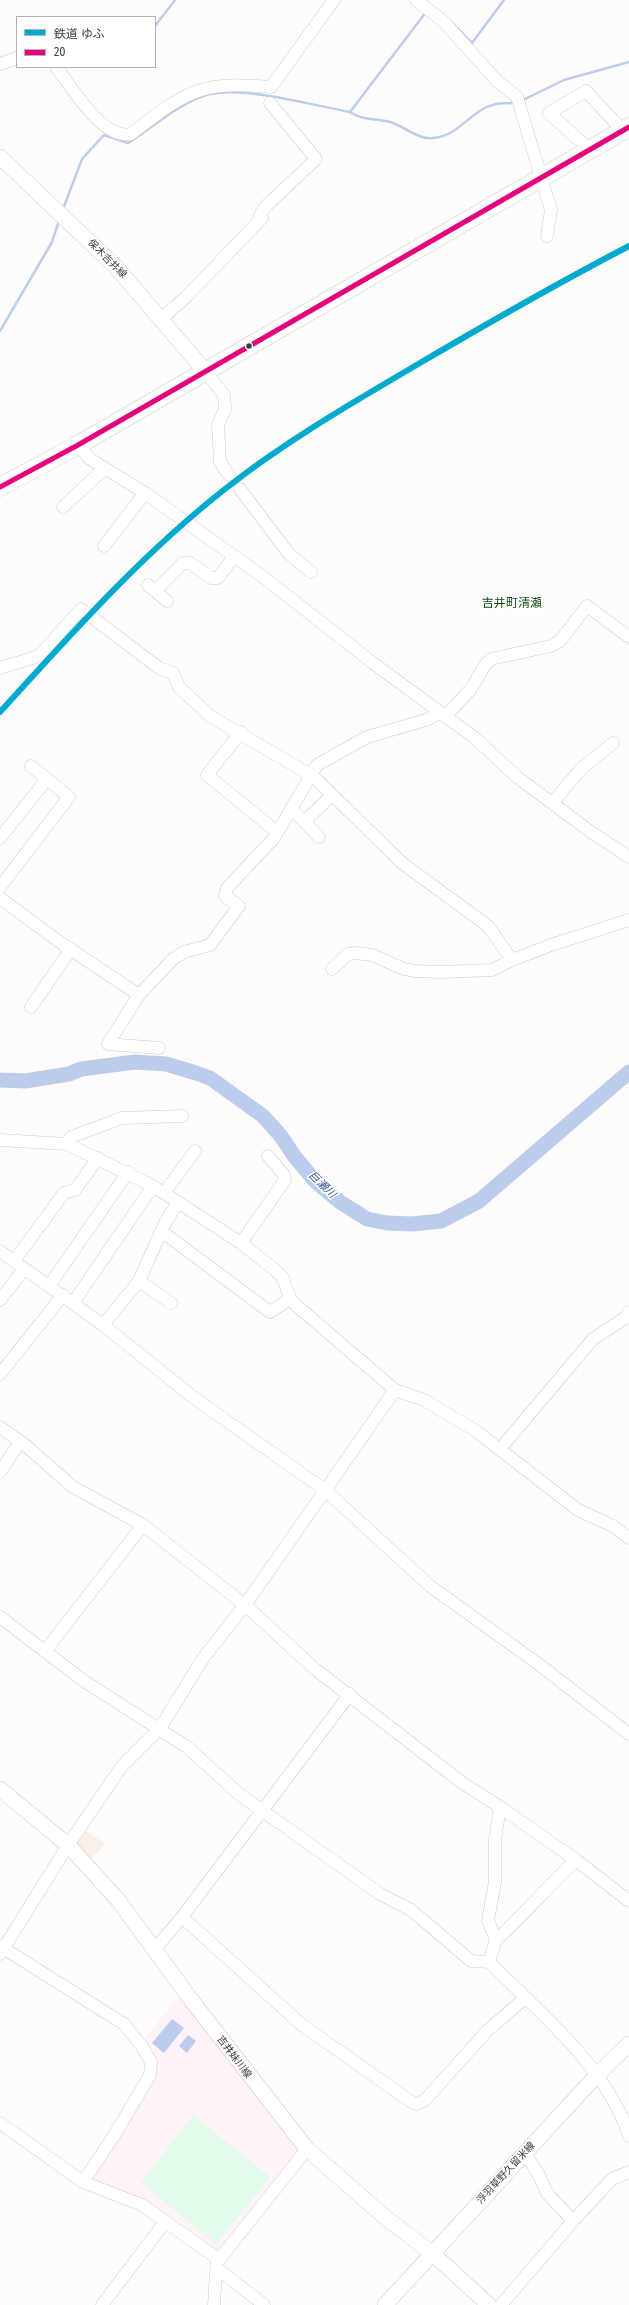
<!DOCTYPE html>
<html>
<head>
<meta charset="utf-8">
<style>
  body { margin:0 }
  #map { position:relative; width:629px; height:2305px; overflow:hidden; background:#fefcfa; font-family:"Fira Sans Condensed","Noto Sans JP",sans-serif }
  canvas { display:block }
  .legend { position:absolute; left:16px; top:16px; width:140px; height:52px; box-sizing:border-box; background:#fff; border:1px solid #b3b1b0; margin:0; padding:5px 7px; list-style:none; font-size:12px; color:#403c3a }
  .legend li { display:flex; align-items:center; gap:8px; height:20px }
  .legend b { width:20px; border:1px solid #b3b1b0 }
</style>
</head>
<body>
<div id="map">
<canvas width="629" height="2305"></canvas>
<ul class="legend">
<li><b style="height:5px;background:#00a9ce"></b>鉄道 ゆふ</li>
<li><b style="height:5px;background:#e5007d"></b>20</li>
</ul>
</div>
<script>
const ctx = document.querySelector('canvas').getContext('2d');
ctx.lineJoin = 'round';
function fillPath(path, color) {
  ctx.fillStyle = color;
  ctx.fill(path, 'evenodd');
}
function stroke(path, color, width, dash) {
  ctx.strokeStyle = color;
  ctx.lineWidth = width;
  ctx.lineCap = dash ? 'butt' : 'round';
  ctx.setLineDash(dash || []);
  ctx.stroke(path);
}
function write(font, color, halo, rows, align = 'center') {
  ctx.font = font + ' "Fira Sans Condensed","Noto Sans JP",sans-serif';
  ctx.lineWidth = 3;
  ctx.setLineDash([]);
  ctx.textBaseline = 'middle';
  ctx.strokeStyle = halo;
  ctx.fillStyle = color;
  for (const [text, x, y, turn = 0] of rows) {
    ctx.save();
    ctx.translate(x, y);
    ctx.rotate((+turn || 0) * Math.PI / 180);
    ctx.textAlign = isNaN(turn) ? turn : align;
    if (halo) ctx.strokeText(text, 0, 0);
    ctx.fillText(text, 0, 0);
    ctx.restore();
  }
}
const commercial = new Path2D(`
  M84 1830 106 1844 91 1859 77 1845 76 1841Z`);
const education = new Path2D(`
  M180 1995 300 2151 221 2249 214 2251 91 2182V2175L152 2083V2059L142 2042Z`);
const green = new Path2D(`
  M193 2115 270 2177 216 2244 141 2183Z`);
const water = new Path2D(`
  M172 2019 184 2028 164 2053 152 2043Z
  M188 2035 196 2041 187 2053 179 2046Z`);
const stream = new Path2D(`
  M447 18 472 43 504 0
  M155 26 175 0
  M523 100 564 80 629 62
  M350 112C362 121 376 118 390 122 404 126 418 140 433 138 460 136 471 109 496 104 502 103 509 103 514 103
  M63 209 82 159 104 135 128 143C153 127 178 104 206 95 242 85 311 105 350 112L426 12
  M0 331 52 242 59 221`);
const river = new Path2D(`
  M0 1080 25 1081 69 1074 81 1069 135 1062 166 1064 196 1073 210 1078 263 1116 280 1135 295 1157 315 1181 340 1202 367 1219 387 1223 412 1224 441 1221 479 1201 629 1072`);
const minor = new Path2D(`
  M416 0 444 22 497 81 517 97 551 210 547 236
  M0 64 17 58
  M56 67C72 87 102 140 131 134 151 119 174 99 198 91 221 83 247 85 271 87L334 0
  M590 150 549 113 586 91 623 131
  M161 319 185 298 262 218 260 215 265 207 316 159 270 103
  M205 371 224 395 225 409 218 425 220 462 229 475
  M78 445 90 459 145 493 262 576 373 663 475 738 517 777 591 832 629 857
  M240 489 289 554 311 572
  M63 507 105 468
  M104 546 145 493
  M148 585 167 601
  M155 591 183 563H190L211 578H218L234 556
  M0 668 39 656 81 609 159 668 173 673 179 687 210 716 314 777 402 863 488 926 512 960
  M445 717 471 689 485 665 491 659 551 646 560 641 587 606 629 637
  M241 732 207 775 277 832
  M552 803 581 769 613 743
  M291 808 319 837
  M304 822 332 795
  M0 838 47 779 31 766
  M0 887 69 797 47 779
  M0 898 61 943 139 995 173 959 184 952 210 945 239 906 225 896 227 888 274 838 317 765 367 737 426 720 439 713
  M332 969 348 954 356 953 372 955 404 969 416 971 441 972 492 970 512 960 554 944 629 920
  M139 995 108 1044 159 1048
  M31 1007 71 949
  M0 1140 67 1144 153 1186 241 1243 274 1269 283 1278 290 1299 297 1306 395 1390 424 1400 476 1431 578 1510 613 1526 629 1538
  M67 1144 71 1137 122 1118 182 1116
  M164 1193 195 1151
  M160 1233 168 1236 192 1254 270 1312 290 1299
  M241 1243 285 1180 284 1175 268 1156
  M0 1251 103 1325 194 1398 325 1490 430 1586 537 1663 629 1734
  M14 1261 64 1193 75 1190 98 1158
  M139 1281 171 1303
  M49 1286 128 1172
  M0 1300 24 1269
  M73 1303 153 1186
  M103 1325 139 1281 165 1223 178 1202
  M0 1374 63 1295
  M0 1427 25 1445 73 1487 143 1525 245 1605 315 1669 461 1782 500 1807 495 1840V1882L488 1920 496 1940 489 1962C538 2011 608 2068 629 2136
  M500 1449 593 1339 625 1318 629 1312
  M0 1472 20 1442
  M0 1617 84 1681 187 1747 239 1794 380 1894 411 1910 471 1961 489 1962
  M45 1651 143 1525
  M500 1807 576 1860 629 1901
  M182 1917 350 1694
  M496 1940C524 1915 548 1886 576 1860
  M0 1946 124 2024 141 2045 151 2062 150 2075 115 2134 83 2182
  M155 1949 182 1917 302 2025 413 2103 417 2104 425 2100 487 2031 525 1998
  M0 1954 68 1845 122 1766 160 1728 204 1657 245 1605 395 1390
  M0 2123 83 2182 142 2205 217 2258 214 2305
  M525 2153 539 2175 547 2193 573 2221
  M218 2261 307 2149
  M218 2269 264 2305
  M102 2305 165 2222
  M501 2305 573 2221 612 2179 629 2172`);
const major = new Path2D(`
  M0 157 116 267 205 371
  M0 1789 68 1845 118 1900 192 2001 307 2149 386 2218 432 2253 489 2305
  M385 2305 596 2076 629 2044`);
const highway = new Path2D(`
  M0 487 78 445 629 127`);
const bus1 = new Path2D(`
  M0 487 78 445 629 127`);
const rail1 = new Path2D(`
  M0 712C71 634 142 554 225 489 282 444 345 407 408 370 481 327 554 285 629 246`);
const markers = [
  [249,346,3.5,"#403c3a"]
];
const streetNames = [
  ["保木吉井線",107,259,45],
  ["吉井妹川線",234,2057,53],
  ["浮羽草野久留米線",506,2173,-47]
];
const waterNames = [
  ["巨瀬川",322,1185,44]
];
const quarterNames = [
  ["吉井町清瀬",512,604]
];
fillPath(commercial, '#f9f1e8');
fillPath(education, '#fef3f8');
fillPath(green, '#e3fbea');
fillPath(water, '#bccced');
stroke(stream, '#bccced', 2.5);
stroke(river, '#bccced', 15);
stroke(minor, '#cecbca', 13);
stroke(major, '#cecbca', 16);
stroke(highway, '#cecbca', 19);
stroke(minor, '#fffffe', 12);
stroke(major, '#fffffe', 15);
stroke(highway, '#fffffe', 18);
stroke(bus1, '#e5007d', 5);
stroke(rail1, '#00a9ce', 6);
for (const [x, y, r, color] of markers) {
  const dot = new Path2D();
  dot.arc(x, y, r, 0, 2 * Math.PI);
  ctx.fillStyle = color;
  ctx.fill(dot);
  stroke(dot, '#fff', 1.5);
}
write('10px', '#403c3a', '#fff', streetNames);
write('italic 11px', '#35528d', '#fff', waterNames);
write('12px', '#144b17', '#fff', quarterNames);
</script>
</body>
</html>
